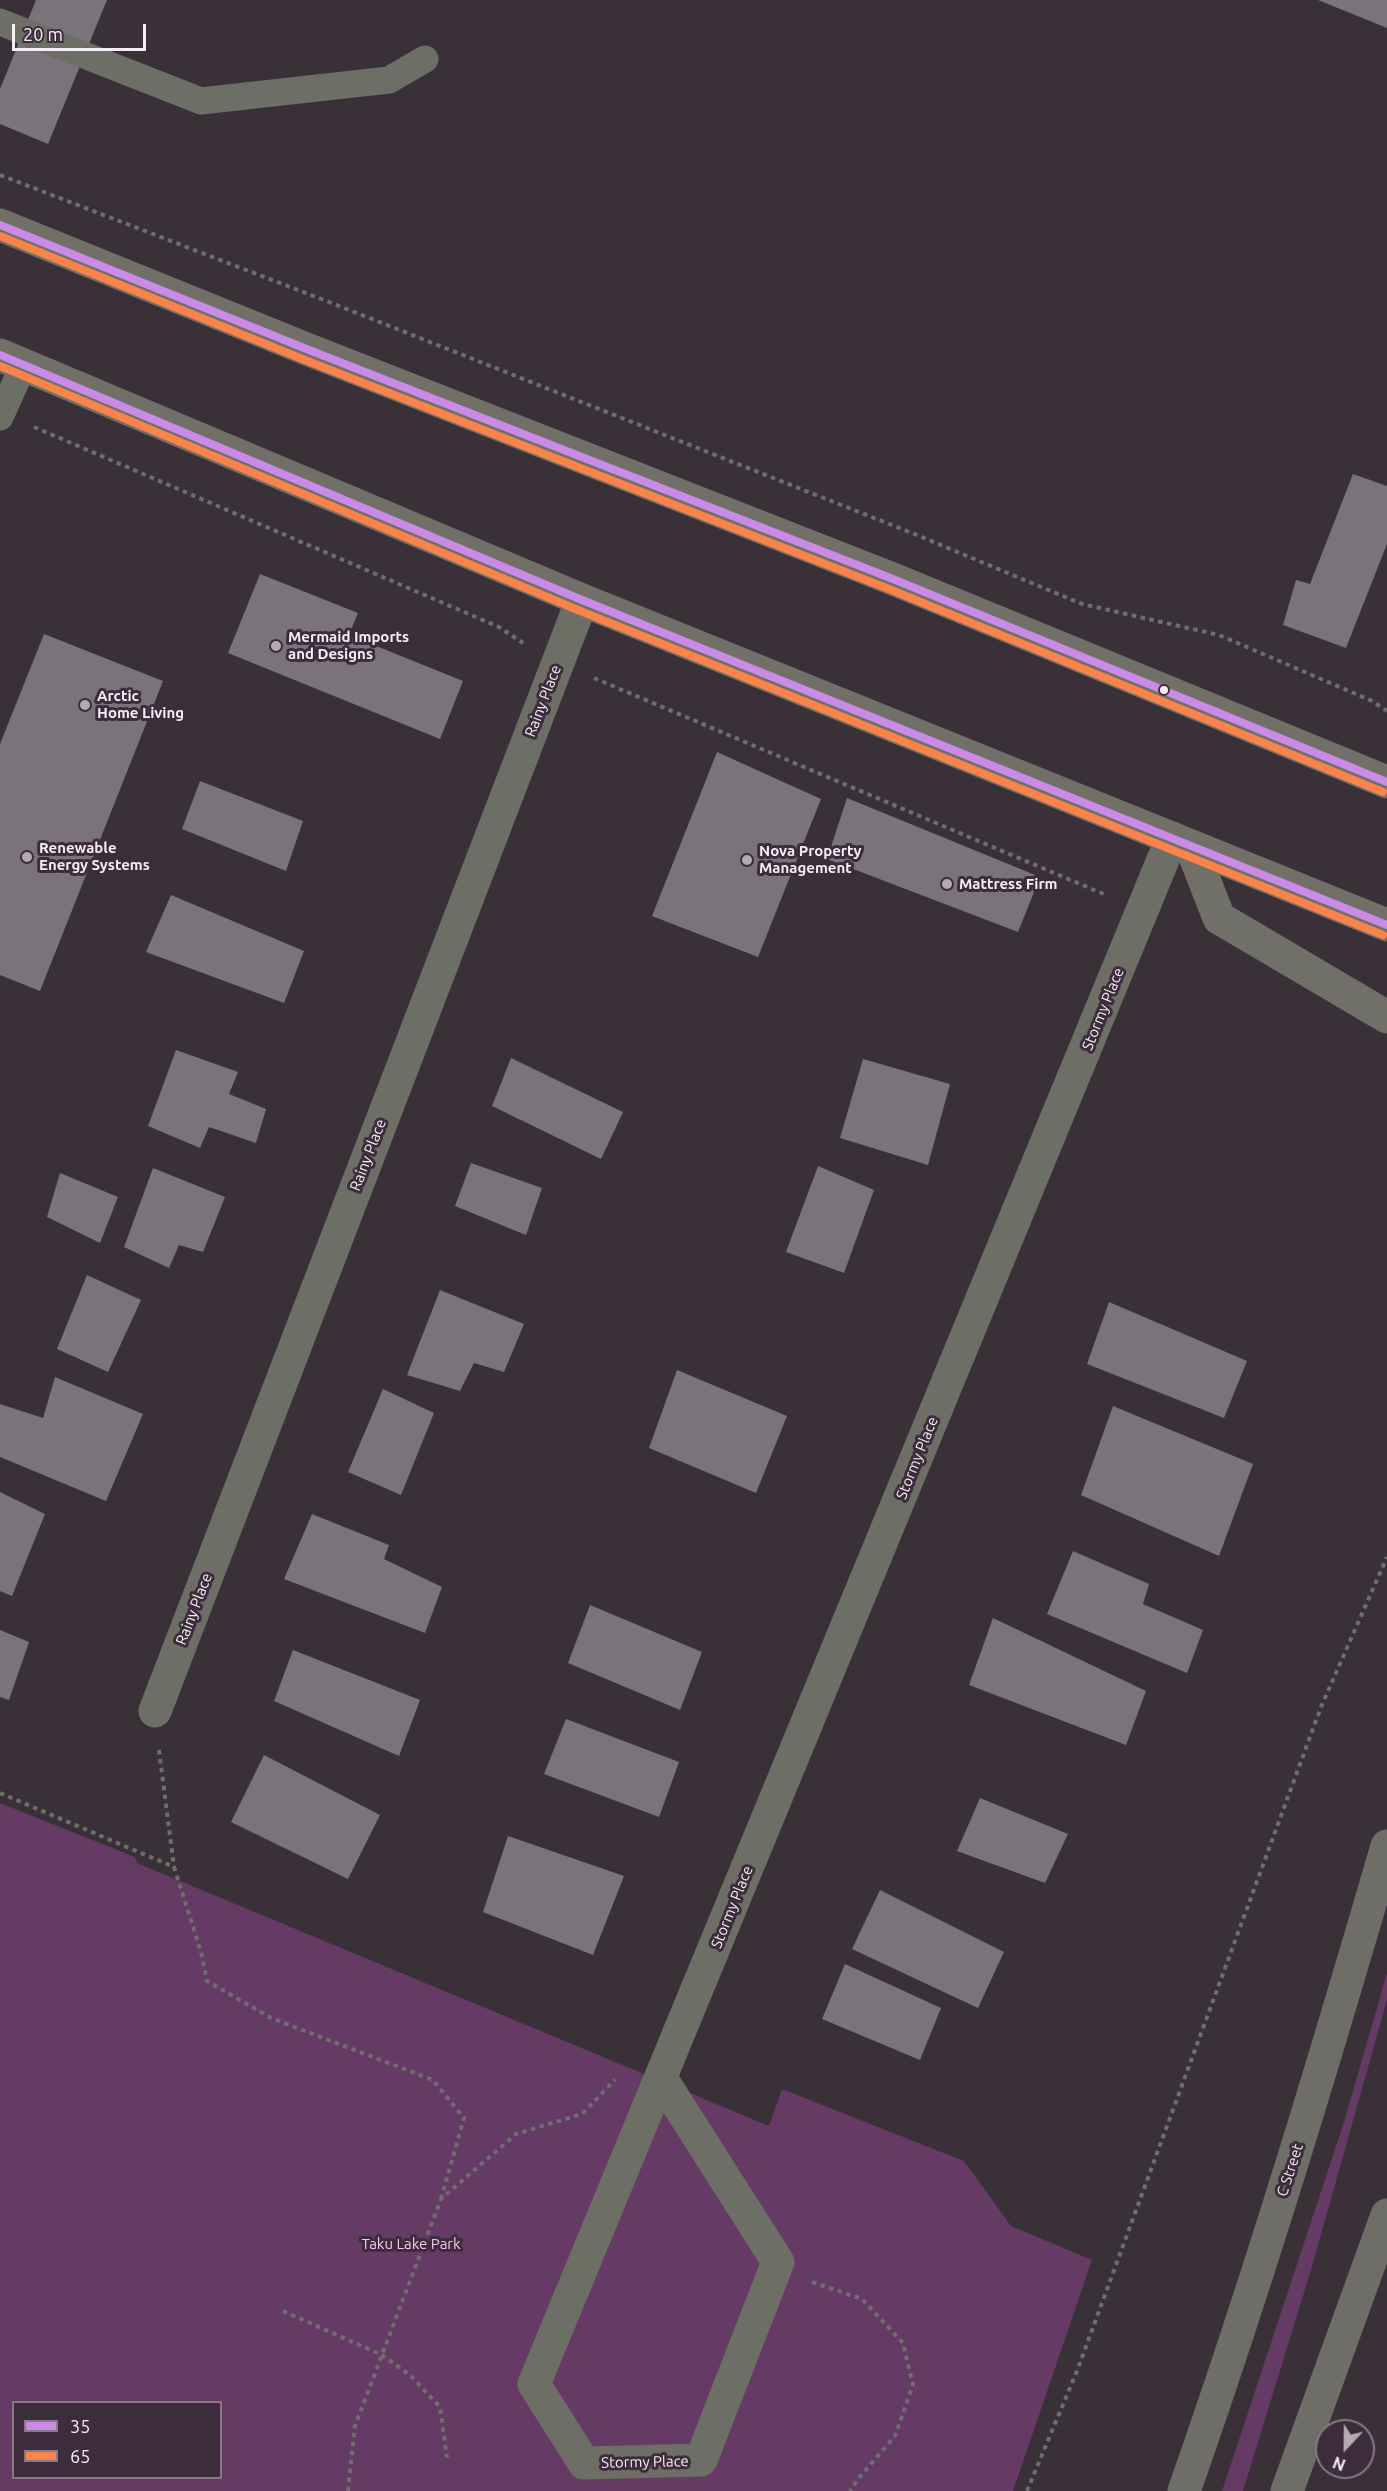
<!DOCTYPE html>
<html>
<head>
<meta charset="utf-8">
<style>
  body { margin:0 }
  #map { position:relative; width:1387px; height:2491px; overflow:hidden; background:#3a3038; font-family:Ubuntu,sans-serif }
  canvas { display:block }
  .legend { position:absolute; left:12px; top:2401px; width:210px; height:78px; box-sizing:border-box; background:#3d2d3c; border:2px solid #877986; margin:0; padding:8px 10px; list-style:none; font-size:18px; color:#f6ecf5 }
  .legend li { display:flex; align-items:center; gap:12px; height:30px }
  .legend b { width:30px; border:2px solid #877986 }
  .north { position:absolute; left:1315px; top:2419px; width:60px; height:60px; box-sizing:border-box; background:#3d2d3c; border:2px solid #877986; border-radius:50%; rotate:202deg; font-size:16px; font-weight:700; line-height:24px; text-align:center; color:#f6ecf5 }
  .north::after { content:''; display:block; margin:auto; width:21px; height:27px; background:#b4aab3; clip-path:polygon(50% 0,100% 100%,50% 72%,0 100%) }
  .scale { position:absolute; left:12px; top:24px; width:134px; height:27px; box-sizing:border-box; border:3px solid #f6ecf5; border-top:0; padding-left:8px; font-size:18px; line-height:21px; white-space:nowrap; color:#f6ecf5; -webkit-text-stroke:4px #3d2d3c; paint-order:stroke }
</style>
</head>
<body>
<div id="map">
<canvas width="1387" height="2491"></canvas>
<ul class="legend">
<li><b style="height:8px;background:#ca8be6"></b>35</li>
<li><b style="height:8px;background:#f8844c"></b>65</li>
</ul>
<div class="north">N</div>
<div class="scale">20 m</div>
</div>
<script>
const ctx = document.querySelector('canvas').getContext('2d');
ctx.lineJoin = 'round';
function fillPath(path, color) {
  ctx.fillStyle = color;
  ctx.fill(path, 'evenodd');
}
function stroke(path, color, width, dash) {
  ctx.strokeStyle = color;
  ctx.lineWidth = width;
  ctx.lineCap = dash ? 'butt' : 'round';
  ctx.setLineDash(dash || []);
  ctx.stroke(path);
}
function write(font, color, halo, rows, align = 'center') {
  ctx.font = font + ' Ubuntu,sans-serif';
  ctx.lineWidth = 6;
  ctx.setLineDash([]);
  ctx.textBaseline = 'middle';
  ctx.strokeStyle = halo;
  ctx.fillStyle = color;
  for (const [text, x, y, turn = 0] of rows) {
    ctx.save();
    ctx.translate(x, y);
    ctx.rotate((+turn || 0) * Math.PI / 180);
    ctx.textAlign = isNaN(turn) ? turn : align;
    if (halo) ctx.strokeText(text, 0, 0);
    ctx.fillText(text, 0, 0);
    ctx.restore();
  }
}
const green = new Path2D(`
  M0 1803 135 1857 137 1863 769 2126 782 2089 964 2161 1011 2226 1092 2260 1013 2491H0ZM14 2402H220V2478H14Z
  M1387 1973V2000L1311 2270 1243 2491H1222L1344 2122Z`);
const building = new Path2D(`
  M36 0H107L48 144 0 124V89Z
  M1318 0H1387V28Z
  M1353 474 1387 486V544L1346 648 1283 625 1296 580 1310 584Z
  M260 574 358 613 349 635 463 681 440 739 228 653Z
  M44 634 163 681 40 991 0 975V744Z
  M717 752 821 799 758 957 652 916Z
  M200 781 303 821 286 871 182 829Z
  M847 798 1040 877 1018 932 827 859Z
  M171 895 304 951 284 1003 146 952Z
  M176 1050 238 1072 229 1094 266 1109 256 1143 209 1127 200 1148 148 1126Z
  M511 1058 623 1112 601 1159 492 1106Z
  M863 1059 950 1084 928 1165 840 1138Z
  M471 1163 542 1188 526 1235 455 1206Z
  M818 1166 874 1190 844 1273 786 1252Z
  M153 1168 225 1197 203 1252 179 1245 169 1268 124 1247Z
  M60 1173 118 1197 100 1243 47 1217Z
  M87 1275 141 1300 108 1372 57 1349Z
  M440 1290 524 1324 504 1372 474 1363 460 1391 407 1375Z
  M1109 1302 1247 1361 1224 1418 1087 1364Z
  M677 1370 787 1416 756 1493 649 1448Z
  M55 1377 143 1414 106 1501 0 1457V1404L43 1418Z
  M383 1389 434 1413 401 1495 348 1472Z
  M1113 1406 1253 1464 1219 1556 1081 1495Z
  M0 1492 45 1514 12 1596 0 1591Z
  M312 1514 389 1545 384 1559 442 1587 425 1633 284 1579Z
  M1073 1551 1149 1584 1143 1604 1203 1630 1187 1673 1047 1614Z
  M590 1605 702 1652 680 1710 568 1663Z
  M993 1618 1146 1691 1126 1745 969 1685Z
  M0 1630 29 1642 9 1700 0 1697Z
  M293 1650 420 1700 399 1756 274 1701Z
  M566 1719 679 1762 659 1817 544 1774Z
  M264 1755 380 1815 348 1879 231 1822Z
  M980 1798 1068 1834 1045 1883 957 1851Z
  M508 1836 624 1876 593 1955 483 1912Z
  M880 1890 1004 1952 978 2008 852 1949Z
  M845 1964 941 2008 920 2060 822 2019Z`);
const path = new Path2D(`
  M0 175 329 302 912 533 1082 604 1219 635 1372 701 1387 711
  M34 427 499 627 523 643
  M594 678 1106 895
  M159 1750 174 1867
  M0 1793 174 1867 201 1952 207 1981 271 2018 433 2080 464 2118 441 2199
  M812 2282 862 2299 903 2343 913 2385 895 2436 858 2479 850 2491
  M283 2311 382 2355 411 2376 440 2407 447 2458
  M348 2491 355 2426 441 2199 516 2134 582 2114 615 2080
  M1027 2491 1077 2371 1321 1707 1387 1557`);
const lane = new Path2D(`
  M0 22 201 101 389 80 425 59
  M0 417 24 364`);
const street = new Path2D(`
  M155 1711 582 600
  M661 2078 778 2262 701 2460 584 2463 534 2384 1172 838`);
const secondary = new Path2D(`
  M0 225 309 350 893 579 1387 782
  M0 355 582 600 1387 925
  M1191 846 1219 918 1387 1017`);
const primary = new Path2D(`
  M1184 2491C1259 2278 1324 2062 1387 1846
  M1287 2491 1387 2215`);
const bus1 = new Path2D(`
  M0 225 309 350 893 579 1387 782
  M0 355 582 600 1387 925`);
const bus2 = new Path2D(`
  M0 236 305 360 889 589 1383 792
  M0 366 578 610 1383 935`);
const markers = [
  [276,646,6,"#b4aab3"],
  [1164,690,5,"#f6ecf5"],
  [85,705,6,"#b4aab3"],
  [27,857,6,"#b4aab3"],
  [747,860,6,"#b4aab3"],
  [947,884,6,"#b4aab3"]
];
const poiNames = [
  ["Mermaid Imports",288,637],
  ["and Designs",288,654],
  ["Arctic",97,696],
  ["Home Living",97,713],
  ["Renewable",39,848],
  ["Energy Systems",39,865],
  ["Nova Property",759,851],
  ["Management",759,868],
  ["Mattress Firm",959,884]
];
const streetNames = [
  ["Rainy Place",543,701,-69],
  ["Stormy Place",1103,1009,-68],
  ["Rainy Place",368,1155,-69],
  ["Stormy Place",917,1458,-68],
  ["Rainy Place",194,1609,-69],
  ["Stormy Place",732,1907,-68],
  ["C Street",1290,2170,-72],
  ["Stormy Place",645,2462,-1]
];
const parkNames = [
  ["Taku Lake Park",411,2244]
];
fillPath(green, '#653a64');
fillPath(building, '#7b737a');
stroke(path, '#706e6c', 4, [4.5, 4.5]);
stroke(lane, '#6d6e66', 27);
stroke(street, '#6d6e66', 33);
stroke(secondary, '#707068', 33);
stroke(primary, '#6f6d67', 33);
stroke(bus1, '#ca8be6', 8);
stroke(bus2, '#f8844c', 8);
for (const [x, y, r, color] of markers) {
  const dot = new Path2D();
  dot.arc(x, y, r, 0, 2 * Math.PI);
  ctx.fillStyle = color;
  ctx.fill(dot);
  stroke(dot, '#3d2d3c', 2);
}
write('bold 15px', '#f6ecf5', '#3d2d3c', poiNames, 'left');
write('15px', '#f6ecf5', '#3d2d3c', streetNames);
write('15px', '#f7c7f4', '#3d2d3c', parkNames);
</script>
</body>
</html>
